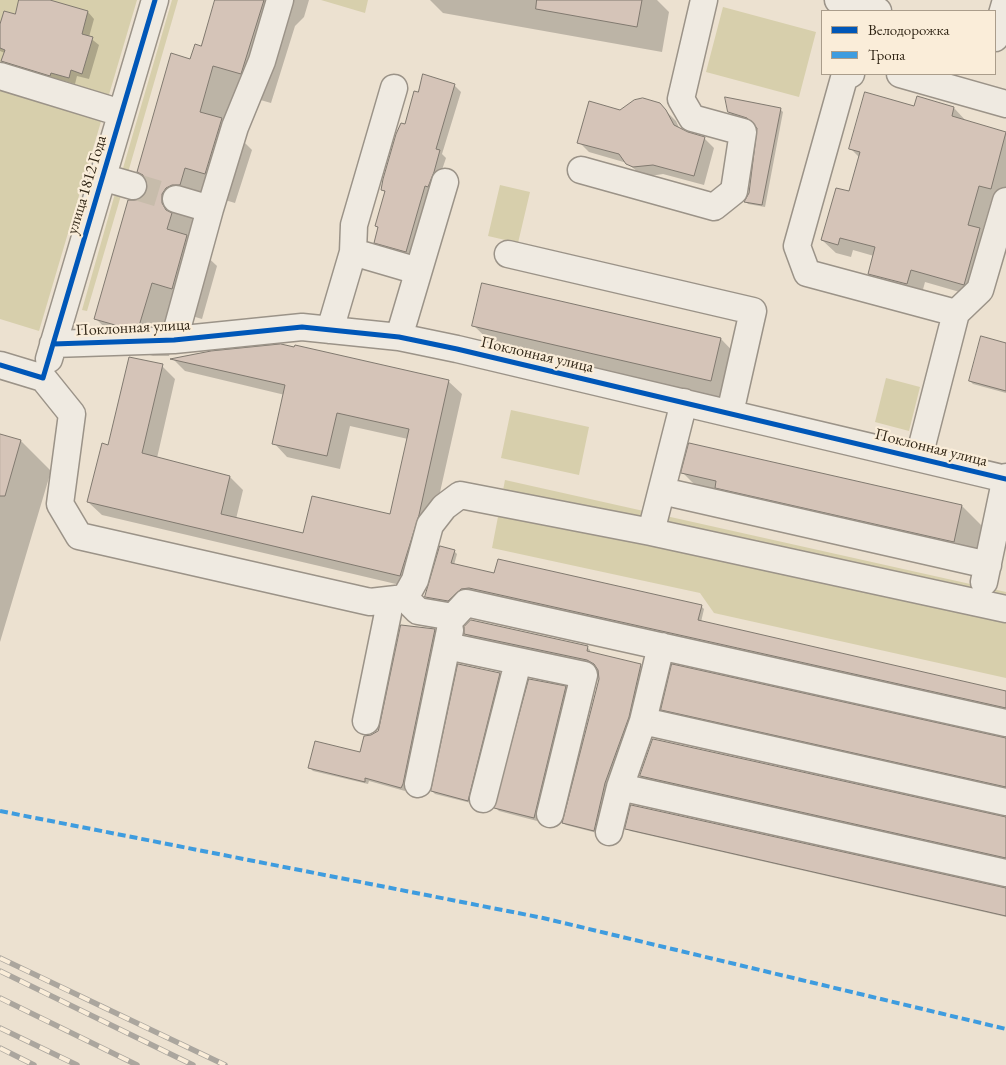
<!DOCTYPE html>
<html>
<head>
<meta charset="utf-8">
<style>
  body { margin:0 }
  #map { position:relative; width:1006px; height:1065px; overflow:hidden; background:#ece1d0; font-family:"EB Garamond",serif }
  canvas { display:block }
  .legend { position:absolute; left:821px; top:10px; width:175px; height:65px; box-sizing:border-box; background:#faedd9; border:1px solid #aa9d8b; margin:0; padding:6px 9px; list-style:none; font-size:15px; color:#312616 }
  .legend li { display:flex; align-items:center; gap:10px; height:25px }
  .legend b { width:25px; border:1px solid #aa9d8b }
</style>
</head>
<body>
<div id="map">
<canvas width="1006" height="1065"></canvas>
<ul class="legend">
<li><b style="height:6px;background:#0057b8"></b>Велодорожка</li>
<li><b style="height:6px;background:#3e9cdf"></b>Тропа</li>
</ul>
</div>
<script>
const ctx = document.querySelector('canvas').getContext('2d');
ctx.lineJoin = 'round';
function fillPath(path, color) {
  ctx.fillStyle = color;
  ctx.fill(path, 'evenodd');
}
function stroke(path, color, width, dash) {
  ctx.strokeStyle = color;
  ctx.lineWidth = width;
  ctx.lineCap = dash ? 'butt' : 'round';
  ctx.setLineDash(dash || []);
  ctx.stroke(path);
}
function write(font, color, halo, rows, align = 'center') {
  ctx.font = font + ' "EB Garamond",serif';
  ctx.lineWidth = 4.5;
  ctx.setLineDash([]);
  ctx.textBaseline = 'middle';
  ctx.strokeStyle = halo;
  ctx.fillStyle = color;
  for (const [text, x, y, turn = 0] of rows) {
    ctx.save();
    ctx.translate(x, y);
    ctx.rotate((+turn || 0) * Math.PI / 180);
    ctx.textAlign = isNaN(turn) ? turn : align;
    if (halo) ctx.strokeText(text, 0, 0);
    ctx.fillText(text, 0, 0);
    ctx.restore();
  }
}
const green = new Path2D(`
  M0 0H137L39 331 0 319Z
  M172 0H178L127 176 121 175Z
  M321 0H368L365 13Z
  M723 7 816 32 799 97 706 72Z
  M500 185 530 192 518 243 488 236Z
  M116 190 122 192 87 311 82 310Z
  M886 378 920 387 909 431 875 422Z
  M511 410 589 427 579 475 501 458Z
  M505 480 1006 592V678L714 613 700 593 492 548Z`);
const shadow = new Path2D(`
  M21 0H46L88 12 94 19 89 37 99 45 89 79 77 76 75 84 57 79V81L9 68 3 61 5 53 0 51V28L16 15Z
  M216 0H309L304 17 295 26 271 103 243 95 233 131 252 150 235 203 215 197 191 225V234L200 250 217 266 202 319 182 313 169 356H153L126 348 95 318 137 202 144 198 148 191 149 182 138 171 191 61 202 47Z
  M430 0H657L669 12 662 52 443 13Z
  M454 85 461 92 442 154 446 158 412 258 382 249 375 242 379 229 376 226 386 193 383 190 419 94Z
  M915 108H954L967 122 1006 133V194L1004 202 992 199 982 233 992 242 977 297 925 282 921 297 882 287 869 273 874 256 853 250 851 257 836 253 822 240 850 193 860 158 851 149Z
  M780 109 783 112 765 207 748 204 746 202 750 194 759 127 752 120 732 115 729 112Z
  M621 111H666L676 121 680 130 704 138 714 148 704 185 663 174 644 177 627 163 589 152 579 142Z
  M473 325 721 339 746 365 736 406 499 350Z
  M1006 344V393L973 384 970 381Z
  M173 359 448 381 462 394 432 528 413 588 102 515 88 502 109 447 162 366 175 379 157 458 230 477 243 490 236 519 304 534 391 515 408 439 350 426 340 469 287 457 274 443 285 395 185 371Z
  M0 435 21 441 51 471 0 642Z
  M683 473 962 506 987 531 979 566 708 498Z
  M454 551 457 554 454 565 495 574 701 606 704 609 701 622 1006 692V709L473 591H464L451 603 430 600 427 597Z
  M434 630 438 634 405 791 369 781 368 784 313 771 310 768 361 754 365 737 378 732Z
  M466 634 587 647 590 650V653L640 666 643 669 631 720 597 833 566 825 563 823 600 679 599 670 591 663 469 637Z
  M499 674 502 677 471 803 435 794 432 791Z
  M565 688 568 691 537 821 499 811 496 808Z
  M663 709 1006 739V788L665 712Z
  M641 776 1006 818V859L644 779Z
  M627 828 1006 889V917L630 831Z`);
const building = new Path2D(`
  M19 0H50L88 11 82 34 93 37 82 74 71 70 69 78 51 73 50 76 1 61 5 50 0 48V24L4 11 15 14Z
  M215 0H264L241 74 213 66 200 112 222 118 205 174 185 168 180 185H172L166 188 162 194V203L166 210 172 213 167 229 187 235 172 289 152 283 139 326 122 327 94 319 128 200H137L143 197 147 191V182L143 175 137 172 171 53 190 59 195 44 201 46Z
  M537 0H642L637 27 536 9Z
  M423 74 455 84 436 149 440 150 434 172 428 187 425 186 406 252 374 243 378 227 375 226 385 191 381 190 383 179 396 134 401 123 405 124 414 91 418 92Z
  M865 92 914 106 917 96 954 107 952 116 1006 132 991 189 979 186 968 225 980 228 964 285 911 270 907 284 868 274 875 247 840 238 838 245 821 240 836 188 849 191 860 152 849 149Z
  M725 97 781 108 762 205 744 202 749 193 757 128 747 118 728 112Z
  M643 98 660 103 666 110 674 125 688 132 705 137 694 176 653 165 633 167 626 164 619 154 577 143 589 101 620 110 634 100Z
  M482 283 721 338 711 381 472 326Z
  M981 336 1006 343V391L969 381Z
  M281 344 294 347 295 345 449 380 419 515 400 576 87 502 102 443 108 445 129 357 163 364 142 453 230 476 221 514 303 533 312 496 390 514 409 429 337 413 327 456 272 444 285 385 170 359 211 351Z
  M0 434 21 440 5 496H0Z
  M689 443 962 505 954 542 715 488 716 481 681 473Z
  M440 546 455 550 451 563 494 573 498 559 702 605 698 620 1006 691V708L469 588 461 589 448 601 425 597Z
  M471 620 588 646 587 651 641 664 629 717 605 783 594 831 562 823 599 679 598 670 594 664 587 660 464 634V627Z
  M401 625 435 629 403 784 401 788 365 778V782L308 768 315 741 360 752 364 736 371 735 378 731Z
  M458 664 500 673 468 801 431 791Z
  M672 664 1006 738V787L661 710Z
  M529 679 566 686 534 818 494 808Z
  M653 739 1006 817V858L640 776Z
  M631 805 1006 888V916L625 829Z`);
const minorTunnel = new Path2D(`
  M133 186 176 199`);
const minor = new Path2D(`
  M838 0 878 11
  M995 38 1006 0
  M851 74 844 78 797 246 807 273 956 313 980 290 1006 201
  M900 74 1006 104
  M0 76 121 113
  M394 88 354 225 353 252 418 271
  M581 170 714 207 734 191 743 132 692 118 681 99 704 0
  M102 177 133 186
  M176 199 210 209 235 127 262 61 280 0
  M508 254 753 311 730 413
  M330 330 353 252
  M399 337 445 182
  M174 340 210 209
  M53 344 174 340 302 327 399 337 457 349 1006 479
  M49 359 155 0
  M0 365 43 378
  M43 378 72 414 60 504 79 536 370 602 405 598 415 580 430 525 444 507 460 495 651 532 684 402
  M919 457 956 313
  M662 491 988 565
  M651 532 1006 609
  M984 582 1006 477
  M405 598 418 611 453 617 466 603 1006 723
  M447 646 584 675 550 814
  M661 646 643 721 1006 802
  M366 721 388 613
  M643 721 620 787 1006 873
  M418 784 450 630
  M483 799 518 662
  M609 832 620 787`);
const rail = new Path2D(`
  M0 958 225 1065
  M0 971 193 1065
  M0 998 137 1065
  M0 1028 77 1065
  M0 1048 34 1065`);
const quiet = new Path2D(`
  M0 811 543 918 1006 1029`);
const cycleway = new Path2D(`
  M53 344 174 340 302 327 399 337 457 349 1006 479
  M0 365 43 378 155 0`);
const streetNames = [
  ["улица 1812 Года",87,185,-73],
  ["Поклонная улица",133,328,-3],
  ["Поклонная улица",537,355,13],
  ["Поклонная улица",931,448,14]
];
fillPath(green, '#d7cfac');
fillPath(shadow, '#0003');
fillPath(building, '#d5c4b8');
stroke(building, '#80796f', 1);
stroke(minorTunnel, '#c7bcab', 26, [26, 13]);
stroke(minor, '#9b9388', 29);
stroke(minor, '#efeae1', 26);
stroke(rail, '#aba69e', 5.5);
stroke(rail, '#faedd9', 4, [11]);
stroke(quiet, '#3e9cdf', 4, [8, 4]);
stroke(cycleway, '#0057b8', 5);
write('16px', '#312616', '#faedd9', streetNames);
</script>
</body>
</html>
